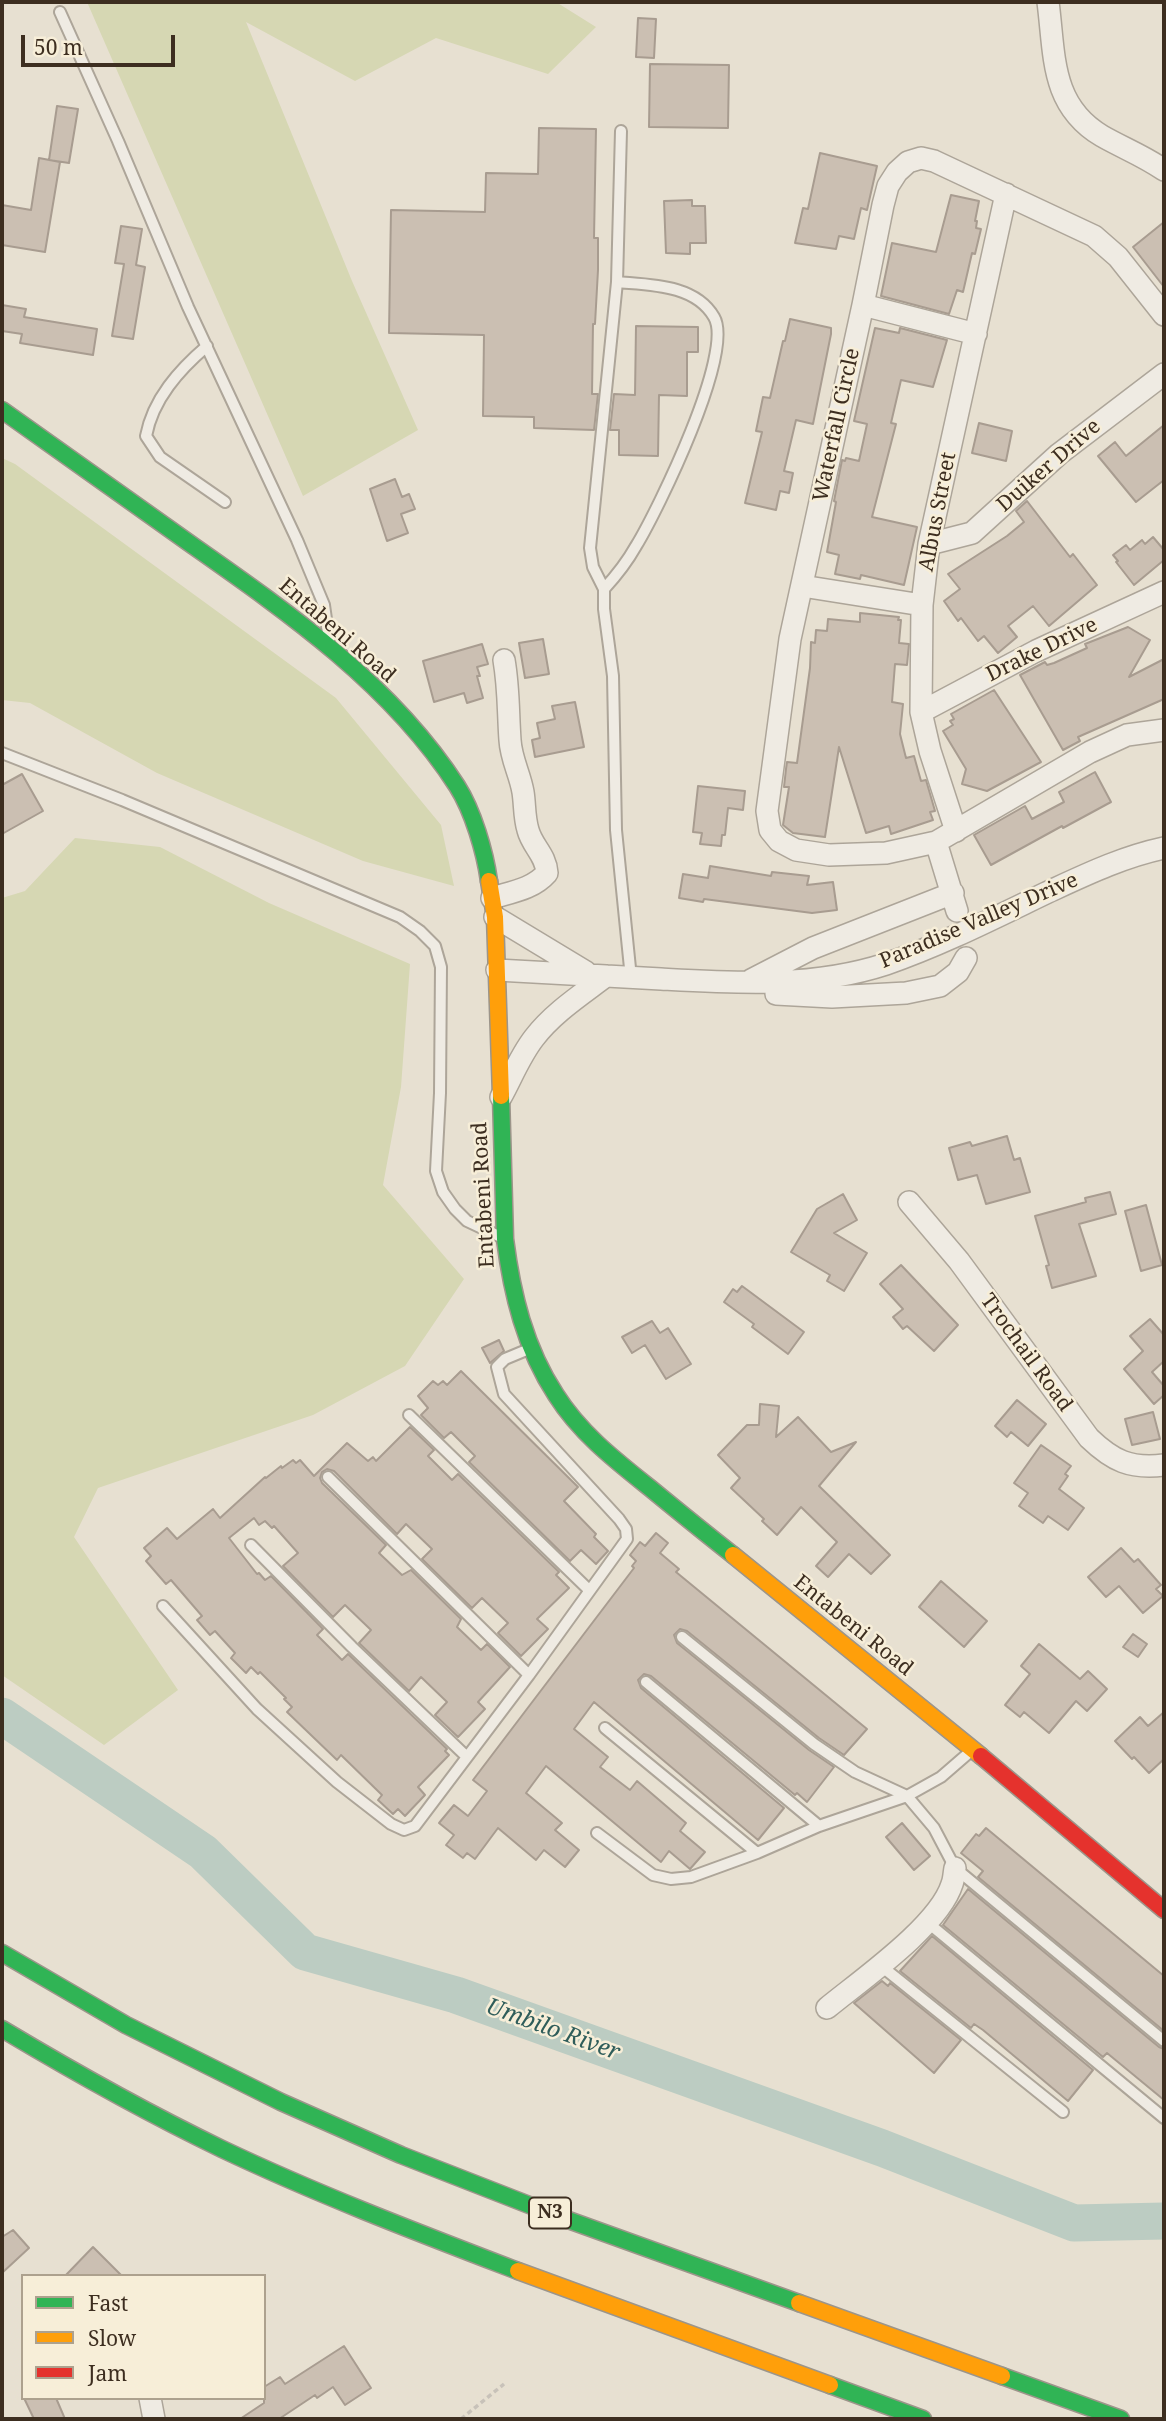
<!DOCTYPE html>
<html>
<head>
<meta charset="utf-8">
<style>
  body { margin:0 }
  #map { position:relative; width:1166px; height:2421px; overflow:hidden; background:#e7e0d1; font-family:"Noto Serif",serif }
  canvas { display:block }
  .frame { position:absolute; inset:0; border:4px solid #3d2e20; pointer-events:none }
  .legend { position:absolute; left:21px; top:2274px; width:245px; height:126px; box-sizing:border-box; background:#f7eed8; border:2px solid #ada18e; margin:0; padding:9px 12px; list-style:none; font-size:21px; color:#3d2e20 }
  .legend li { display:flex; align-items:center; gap:14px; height:35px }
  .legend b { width:35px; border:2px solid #ada18e }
  .scale { position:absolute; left:21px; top:35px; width:154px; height:32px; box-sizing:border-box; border:4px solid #3d2e20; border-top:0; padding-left:9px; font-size:21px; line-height:24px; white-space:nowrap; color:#3d2e20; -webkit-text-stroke:5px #f7eed8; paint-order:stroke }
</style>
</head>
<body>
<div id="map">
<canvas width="1166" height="2421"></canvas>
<div class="frame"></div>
<ul class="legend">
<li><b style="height:9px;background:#30b455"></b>Fast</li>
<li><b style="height:9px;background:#ff9f0a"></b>Slow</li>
<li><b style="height:9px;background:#e5322d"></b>Jam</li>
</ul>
<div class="scale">50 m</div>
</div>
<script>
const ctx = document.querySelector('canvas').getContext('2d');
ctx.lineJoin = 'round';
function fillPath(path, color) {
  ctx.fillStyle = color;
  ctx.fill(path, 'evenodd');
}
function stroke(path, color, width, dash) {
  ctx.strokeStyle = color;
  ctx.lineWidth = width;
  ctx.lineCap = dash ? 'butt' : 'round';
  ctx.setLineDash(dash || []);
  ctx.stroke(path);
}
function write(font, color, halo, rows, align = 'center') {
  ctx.font = font + ' "Noto Serif",serif';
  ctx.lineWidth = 5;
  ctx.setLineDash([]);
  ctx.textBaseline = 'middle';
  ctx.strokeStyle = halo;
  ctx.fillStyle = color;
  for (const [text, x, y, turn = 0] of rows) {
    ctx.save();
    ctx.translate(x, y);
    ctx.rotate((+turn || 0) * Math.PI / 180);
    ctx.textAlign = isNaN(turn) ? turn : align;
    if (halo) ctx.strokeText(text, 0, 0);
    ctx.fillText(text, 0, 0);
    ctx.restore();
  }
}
const green = new Path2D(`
  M87 2H556L596 27 548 74 436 38 355 81 246 22 352 281 418 430 303 496Z
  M2 458 15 464 336 698 441 825 454 886 363 861 157 773 30 703 2 700Z
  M75 838 160 847 269 903 410 964 401 1087 383 1185 464 1279 405 1366 313 1415 98 1488 74 1537 178 1690 104 1745 2 1675V898L25 891Z`);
const river = new Path2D(`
  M2 1716 203 1852 305 1952 456 1995 882 2148 1074 2223 1164 2221`);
const building = new Path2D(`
  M638 18 656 19 654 58 636 57Z
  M650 64 729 65 728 128 649 127Z
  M57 106 78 109 69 163 49 160Z
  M539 128 596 129 594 238H598V270L595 324H593L592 394H598L594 430 534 428V417L483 416 484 335 389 333 391 210 485 212 486 173 538 174Z
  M820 153 877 166 867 210 861 208 854 239 839 236 836 249 795 243 803 208 808 209Z
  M39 158 60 162 45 252 2 245V205L31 210Z
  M951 195 979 201 975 221H977L976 228 981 229 975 254 972 253 963 292 957 290 949 314 881 296 892 243 936 252Z
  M692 200V206H705L706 243H690V254L666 253 664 201Z
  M1164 222V287L1133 247Z
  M121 226 142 229 136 265 145 267 133 339 112 336 124 264 115 263Z
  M2 305 26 309 24 317 97 329 93 355 20 343 22 334 2 331Z
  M790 319 831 328V334L813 424 796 420 784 471 793 473 789 493 780 491 776 510 745 503 762 432 756 431 763 397 770 398 783 341H785Z
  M636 326 698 327V352H687V396L659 395 658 456 619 455V430H610L614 394 635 395Z
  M875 328 899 333 900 328 947 340 933 387 901 380 891 423 896 424 872 517 917 527 904 585 861 575 860 579 835 574 839 555 827 552 836 502 834 501 842 460 845 461 846 458 859 461 867 424 854 421Z
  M979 423 1012 431 1006 461 972 453Z
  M1164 425V480L1136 502 1098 456 1115 442 1126 456Z
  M395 479 402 497 409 494 415 509 401 514 408 533 387 541 370 489Z
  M1027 501 1070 557 1073 554 1097 585 1049 626 1033 606 1008 626 1017 637 998 653 984 636 978 641 961 618 958 621 944 601 960 589 948 574 1007 536 1024 522 1016 511Z
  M1153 537 1164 550V560L1134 585 1116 562 1118 561 1113 555 1126 545 1130 550 1142 540 1145 544Z
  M860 613 899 617 898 620H901L899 643 909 644 907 665 895 664 892 702 903 704 900 734 906 758 914 756 921 781 926 780 935 811 930 812 933 820 891 834 889 826 866 833 839 747 825 837 793 833 783 825 789 787H784L786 769 787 762 797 763 810 668 811 642 815 643 816 630 827 631 828 619 860 622Z
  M1128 627 1150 640 1129 677 1164 659V699L1078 737 1080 741 1063 750 1020 675 1045 662 1047 665 1054 663 1087 648 1085 644Z
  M543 639 549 674 525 678 519 643Z
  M482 644 488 664 477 667 480 676H477L483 698 467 703 464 693 434 702 423 661Z
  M994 690 1041 762 987 791 962 784 966 769 943 731 953 725 950 721 954 719 951 714Z
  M575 702 584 747 535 757 532 740 540 738 537 723 555 719 552 706Z
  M1095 772 1111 802 1063 828 1062 826 991 865 974 835 1025 806 1032 819 1064 802 1059 792Z
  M22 774 43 811 2 834V785Z
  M698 786 745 791 743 810 728 808 725 835H722L721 846 700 844 702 833 693 832Z
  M710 866 771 876 772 872 809 876 807 885 833 882 837 910 812 913 704 899 703 902 679 898 683 874 708 878Z
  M1007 1136 1014 1160 1020 1158 1030 1192 986 1204 977 1175 958 1180 949 1148 970 1142 972 1146Z
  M1110 1192 1116 1214 1079 1224 1096 1276 1052 1288 1046 1266 1049 1265 1035 1216 1086 1202 1085 1198Z
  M843 1194 857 1220 834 1233 867 1253 844 1291 827 1281 830 1275 791 1252 817 1209Z
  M1146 1205 1162 1265 1141 1271 1125 1211Z
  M901 1265 958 1325 934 1351 907 1326 903 1329 893 1317 903 1309 880 1284Z
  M742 1286 804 1332 788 1354 752 1327 754 1324 724 1302 733 1289 737 1292Z
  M1150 1319 1164 1335V1361L1152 1372 1164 1386V1395L1154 1404 1124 1369 1143 1351 1130 1336Z
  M652 1321 660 1333 668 1328 691 1364 666 1379 645 1345 632 1353 622 1337Z
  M499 1340 504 1351 490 1363 482 1348Z
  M461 1371 578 1487 564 1501 596 1534 594 1537 608 1551 596 1564 581 1550 570 1561 469 1462 475 1456 451 1432 444 1438 421 1415 428 1408 418 1396 433 1381 438 1385 443 1381 447 1385Z
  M1017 1400 1046 1424 1028 1446 1011 1432 1007 1437 995 1426Z
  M760 1404 779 1406 776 1437 798 1417 831 1452 856 1442 819 1486 890 1555 871 1574 849 1554 828 1577 816 1566 837 1542 801 1507 777 1535 762 1521 764 1519 731 1488 740 1478 718 1455 747 1425H759Z
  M1153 1412 1160 1439 1132 1445 1125 1419Z
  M410 1427 434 1450 428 1456 452 1480 458 1474 559 1572 556 1575 569 1588 537 1619 548 1629 521 1656 498 1633 508 1623 482 1598 472 1608 422 1559 432 1549 406 1524 397 1534 334 1471 327 1469 322 1472 320 1478 322 1483 386 1545 379 1553 402 1575 411 1570 461 1619 457 1627 481 1650 487 1644 510 1667 478 1702 485 1709 458 1737 435 1715 447 1702 421 1677 409 1691 359 1643 371 1630 345 1605 333 1617 283 1566 298 1553 274 1526 272 1528 265 1521 259 1525 254 1518 229 1538 257 1574 259 1573 265 1580 271 1576 323 1629 317 1635 342 1660 348 1654 447 1749 445 1751 449 1755 418 1787 425 1795 405 1816 398 1809 393 1814 378 1800 382 1795 341 1755 337 1760 287 1712 292 1707 284 1699 286 1698 260 1672 258 1674 251 1667 246 1673 231 1658 235 1653 215 1631 210 1635 197 1620 202 1616 171 1580 166 1584 146 1561 151 1556 144 1548 167 1528 177 1539 213 1509 220 1518 265 1477 266 1478 281 1466 282 1468 293 1460 296 1463 300 1460 314 1476 347 1443 368 1461 373 1457 376 1461Z
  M1041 1445 1071 1466 1065 1474 1068 1476 1059 1489 1084 1508 1068 1530 1048 1516 1043 1523 1019 1506 1028 1493 1014 1483Z
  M656 1533 668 1543 660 1553 679 1569 676 1572 867 1729 844 1755 819 1738 687 1631 680 1629 674 1635 677 1643 809 1750 834 1767 807 1802 797 1793 795 1795 651 1676 644 1674 638 1680 641 1688 784 1808 758 1840 594 1702 574 1729 608 1757 600 1767 630 1790 637 1781 686 1823 680 1831 705 1852 690 1869 669 1851 661 1862 546 1766 526 1793 562 1823 555 1830 579 1850 565 1867 544 1850 536 1860 498 1828 475 1859 467 1853 463 1858 446 1845 454 1835 439 1823 454 1805 468 1816 487 1791 473 1780 634 1568 632 1566 636 1561 630 1555 640 1542 645 1546Z
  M1121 1548 1134 1562 1138 1559 1161 1585 1156 1589 1163 1596 1143 1613 1119 1586 1106 1597 1088 1577Z
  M941 1581 987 1621 964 1647 919 1607Z
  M1133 1634 1147 1644 1138 1657 1123 1647Z
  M1039 1644 1080 1679 1088 1671 1107 1689 1087 1711 1076 1701 1049 1733 1024 1712 1020 1717 1005 1705 1030 1674 1021 1666Z
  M1164 1712V1759L1149 1773 1134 1757 1132 1759 1115 1741 1140 1717 1148 1726Z
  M902 1823 930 1856 914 1870 886 1837Z
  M986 1828 1164 1976V2031L978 1877 983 1871 961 1853 976 1834 979 1836Z
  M968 1889 1159 2047 1164 2049V2100L1107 2053 1103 2057 943 1925Z
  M932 1936 1093 2070 1068 2101 983 2030 974 2024 971 2028 900 1971Z
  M882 1981 888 1986 890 1983 961 2040 934 2073 854 2003Z
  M13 2230 29 2248 2 2273V2237Z
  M93 2247 122 2276H65Z
  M344 2346 371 2388 345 2405 333 2387 317 2398 315 2395 279 2419H240L264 2403V2387L280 2377 285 2384Z
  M24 2398H56L65 2419H34Z`);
const path = new Path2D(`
  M461 2419 504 2384`);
const lane = new Path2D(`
  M60 12 118 141 188 307 297 540 324 605 329 640
  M617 282C649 285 695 284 714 317 735 352 658 510 636 546 627 562 616 576 604 589V609L613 676 616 830 631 978
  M207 346C179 370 153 399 146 436L160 457 225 502
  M604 589 593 567 590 548 617 282 621 131
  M2 753 122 800 400 917 420 931 435 946 441 967 440 1093 436 1171 443 1192 455 1209 467 1221 503 1238
  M409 1415 589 1590
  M328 1477 529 1675
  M251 1545 352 1647 467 1757
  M163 1606 257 1709 337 1782 391 1824 404 1830 415 1826 529 1675 627 1539 626 1529 619 1519 504 1394 497 1367 505 1359 529 1349
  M682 1637 814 1744 855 1772 907 1796 934 1828 955 1868 1164 2041
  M646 1682 819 1826
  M605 1728 757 1853
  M597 1833 653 1875 671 1879 691 1877 757 1853 819 1826 907 1796 941 1777 971 1751
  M927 1922 1164 2118
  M880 1965 1063 2112`);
const street = new Path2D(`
  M1048 2C1055 55 1050 105 1102 136 1123 148 1144 156 1164 170
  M863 305 976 334
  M1164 315 1118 257 1094 236 934 161 921 158 908 162 897 172 888 186 883 205 863 305 790 639 767 811 770 830 779 841 796 850 829 855 886 853 936 842 1090 752 1127 735 1164 730
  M929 544 972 533 1059 454 1164 374
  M802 586 922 605
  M921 712 1036 651 1164 592
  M956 831 930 751 921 712 922 605 929 544 1006 194
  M936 842 957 911
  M492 898C512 892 533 889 547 873 546 855 532 846 528 830 524 817 525 804 523 792 520 774 511 759 510 740 508 712 509 689 504 660
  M495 917 586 972
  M497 970C551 973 606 976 661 979 736 983 813 988 886 964 941 945 994 918 1046 893 1085 875 1122 857 1164 848
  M751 980 813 948 953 893
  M776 994 832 997 906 993 940 986 958 972 966 958
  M501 1097C512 1077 520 1056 534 1038 553 1013 581 995 606 976
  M909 1202 959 1261 1089 1438C1113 1461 1130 1469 1164 1465
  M827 2008C861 1980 939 1926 952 1884 954 1879 954 1873 955 1868
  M150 2398 154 2419`);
const fast = new Path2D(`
  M2 410C65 455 129 500 192 545 289 613 392 685 457 786 473 811 485 852 489 881
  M501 1096 505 1239C512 1294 525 1348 556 1395 580 1433 615 1460 650 1488 678 1511 705 1533 733 1555
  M2 1953 126 2025 281 2102 401 2155 560 2217 799 2303
  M2 2029C74 2072 147 2113 222 2149 319 2195 419 2233 518 2271
  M1002 2376 1121 2419
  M830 2385 923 2419`);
const slow = new Path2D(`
  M489 881 495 917 501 1096
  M733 1555 981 1756
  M518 2271 830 2385
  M799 2303 1002 2376`);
const jam = new Path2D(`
  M981 1756 1164 1910`);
const shields = [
  [550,2213,42]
];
const shieldNames = [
  ["N3",550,2213]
];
const streetNames = [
  ["Waterfall Circle",837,425,-78],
  ["Duiker Drive",1049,466,-41],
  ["Albus Street",938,512,-79],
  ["Entabeni Road",337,631,41],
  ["Drake Drive",1042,650,-26],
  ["Paradise Valley Drive",979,921,-23],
  ["Entabeni Road",484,1195,-93],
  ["Trochail Road",1026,1353,54],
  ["Entabeni Road",853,1626,39]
];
const waterNames = [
  ["Umbilo River",553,2030,20]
];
fillPath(green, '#d6d7b3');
stroke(river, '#bcccc2', 37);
fillPath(building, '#cbbfb2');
stroke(building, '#a89c90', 2);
stroke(lane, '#ada599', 14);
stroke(street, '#ada599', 24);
stroke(fast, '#9c958a', 19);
stroke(slow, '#9c958a', 19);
stroke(jam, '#9c958a', 19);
stroke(path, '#c8c2b9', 3.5, [5, 3.5]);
stroke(lane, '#efebe3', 10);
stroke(street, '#efebe3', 21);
stroke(fast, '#30b455', 16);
stroke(slow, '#ff9f0a', 16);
stroke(jam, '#e5322d', 16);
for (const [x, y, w] of shields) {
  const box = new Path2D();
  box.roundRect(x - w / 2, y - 15.5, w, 31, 5);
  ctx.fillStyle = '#f7eed8';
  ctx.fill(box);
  stroke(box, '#3d2e20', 2);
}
write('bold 19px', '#3d2e20', null, shieldNames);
write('21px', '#3d2e20', '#f7eed8', streetNames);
write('italic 23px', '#2f5d5a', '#f7eed8', waterNames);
</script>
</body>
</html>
